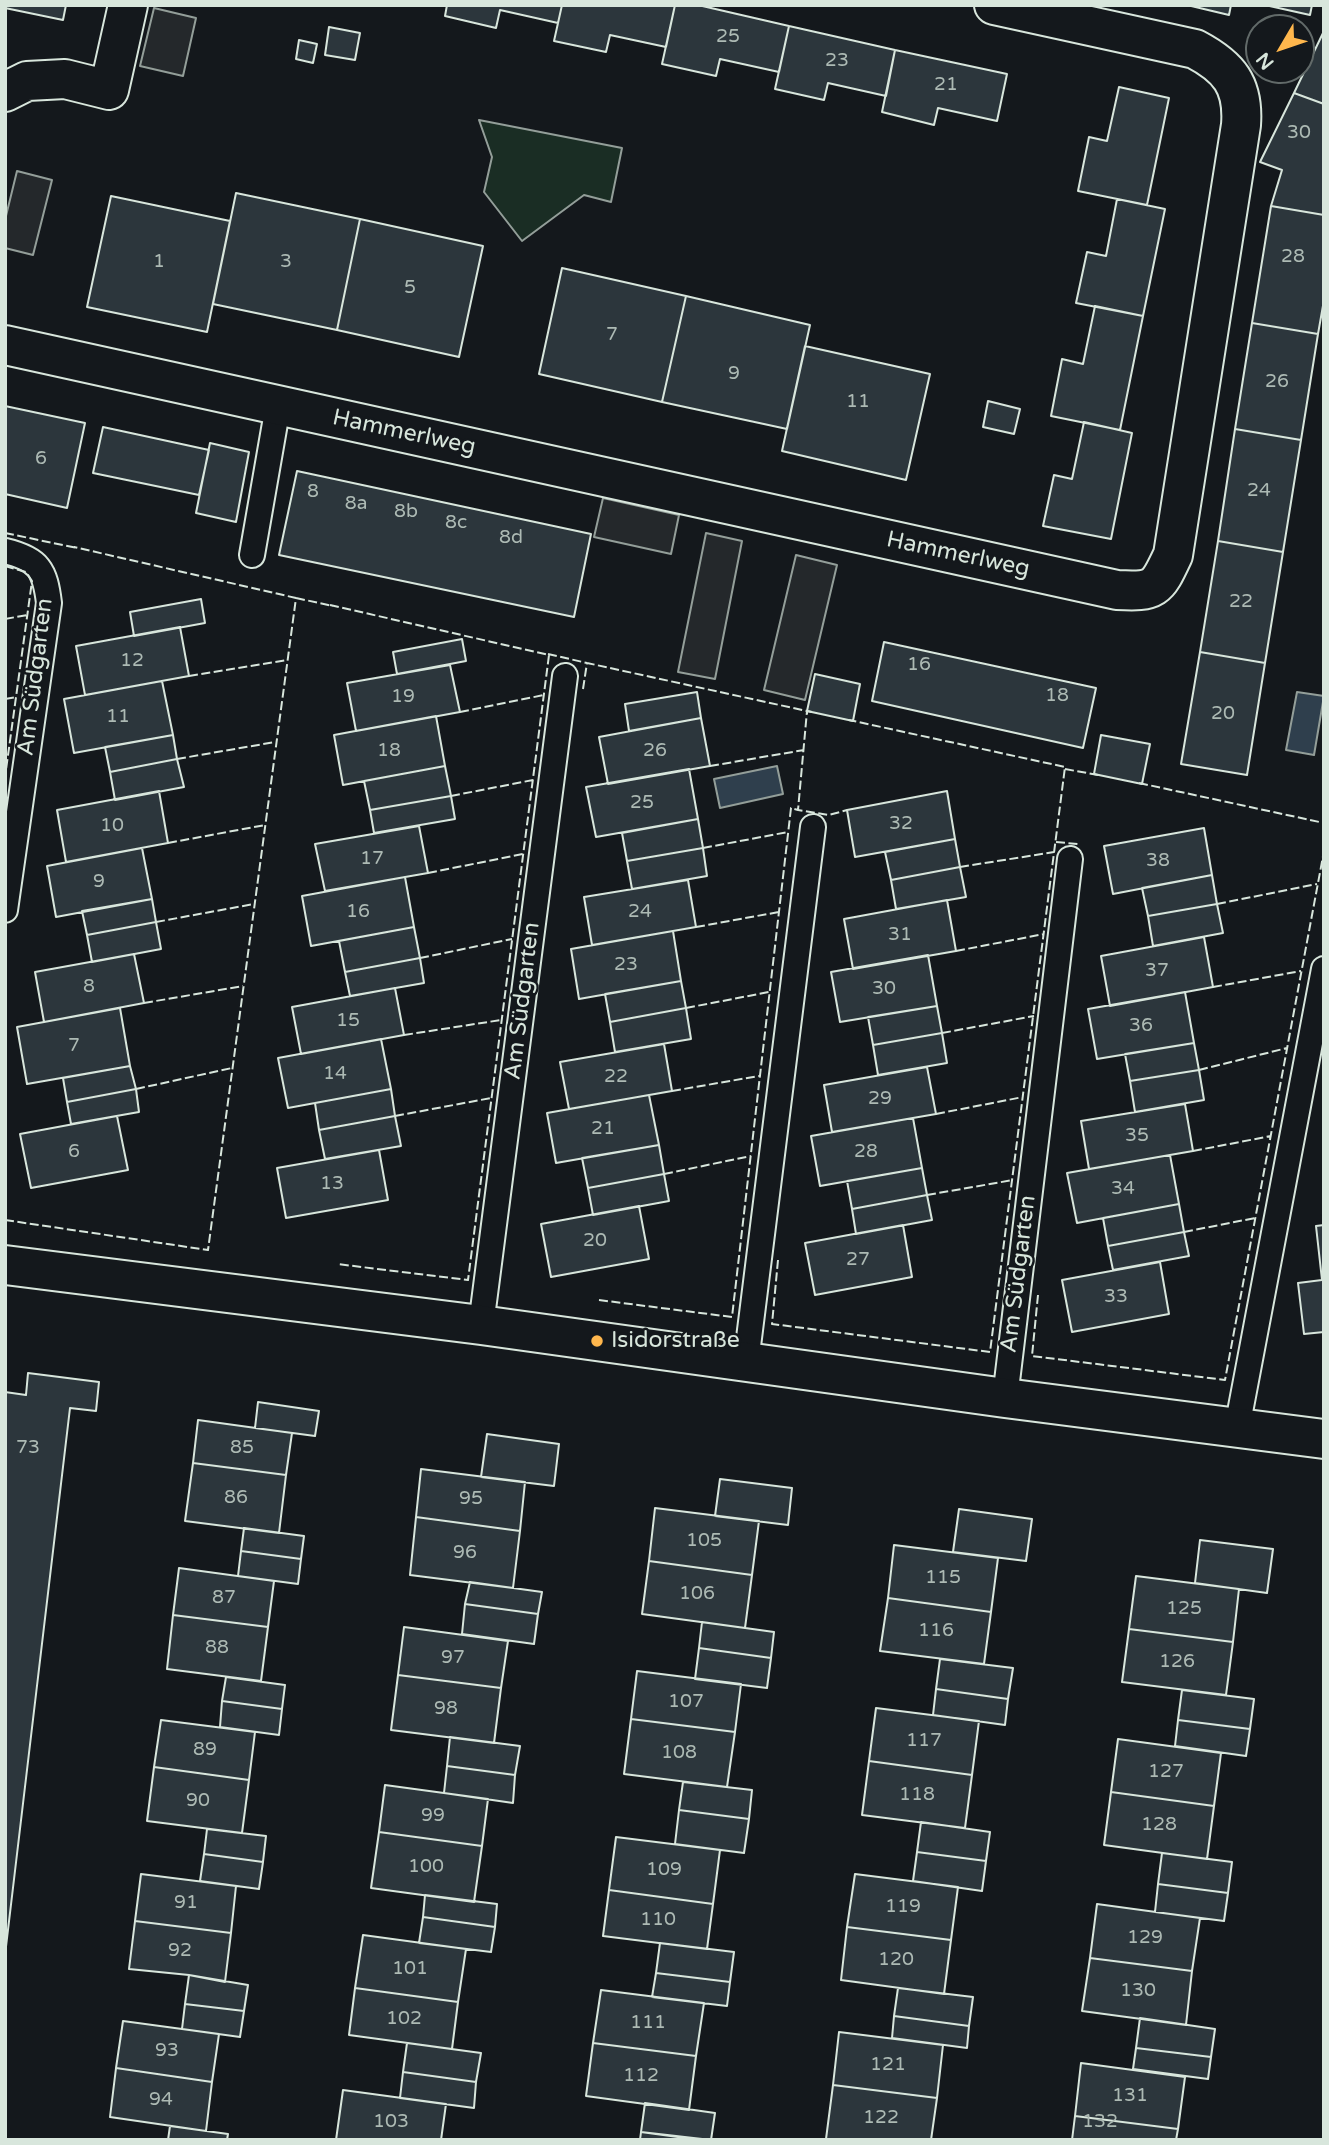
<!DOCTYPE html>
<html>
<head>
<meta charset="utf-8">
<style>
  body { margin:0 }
  #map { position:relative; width:1329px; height:2145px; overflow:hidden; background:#14181c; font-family:"Varela Round",sans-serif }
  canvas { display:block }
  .frame { position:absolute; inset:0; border:7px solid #d8e6dc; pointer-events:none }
  .north { position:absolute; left:1245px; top:14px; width:70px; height:70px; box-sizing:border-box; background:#14181c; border:2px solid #626a69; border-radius:50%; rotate:231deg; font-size:19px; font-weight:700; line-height:28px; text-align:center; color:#d8e6dc }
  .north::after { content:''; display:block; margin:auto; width:24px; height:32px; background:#ffb74d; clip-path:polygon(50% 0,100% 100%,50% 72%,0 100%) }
</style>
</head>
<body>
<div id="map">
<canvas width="1329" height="2145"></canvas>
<div class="frame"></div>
<div class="north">N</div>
</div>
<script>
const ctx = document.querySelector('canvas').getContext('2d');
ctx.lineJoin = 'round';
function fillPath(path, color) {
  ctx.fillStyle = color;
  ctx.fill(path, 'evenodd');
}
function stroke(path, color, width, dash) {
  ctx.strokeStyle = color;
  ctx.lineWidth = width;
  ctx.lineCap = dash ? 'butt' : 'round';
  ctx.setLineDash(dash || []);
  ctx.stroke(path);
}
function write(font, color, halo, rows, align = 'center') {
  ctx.font = font + ' "Varela Round",sans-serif';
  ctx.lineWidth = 5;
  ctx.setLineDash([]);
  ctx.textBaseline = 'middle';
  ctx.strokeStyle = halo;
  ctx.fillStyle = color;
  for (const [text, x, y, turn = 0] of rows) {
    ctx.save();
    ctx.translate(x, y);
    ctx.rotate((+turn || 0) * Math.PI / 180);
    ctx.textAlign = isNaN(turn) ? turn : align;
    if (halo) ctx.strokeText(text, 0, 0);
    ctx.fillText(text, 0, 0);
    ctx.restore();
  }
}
const green = new Path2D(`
  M479 120 622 148 611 202 584 195 522 241 484 192 492 157Z`);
const parking = new Path2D(`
  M154 8 196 18 183 76 140 66Z
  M17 171 52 180 33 255 5 248V220Z
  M603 498 679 515 671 554 594 537Z
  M706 533 742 541 715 679 678 672Z
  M796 555 837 565 805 700 764 690Z`);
const water = new Path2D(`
  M1297 692 1324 696 1314 755 1286 750Z
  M777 766 783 794 720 808 714 779Z`);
const building = new Path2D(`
  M5 5H66L63 20 5 8Z
  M447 5H562L558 23 500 10 496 28 445 16Z
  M562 5H675L666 47 610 35 606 52 554 41Z
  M675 5H698L789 26 779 72 720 59 716 76 662 64Z
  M1187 5H1231L1229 15Z
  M1265 5H1312L1310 15Z
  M789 26 895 50 886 96 828 83 824 100 775 89Z
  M329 27 360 33 355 60 325 55Z
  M1324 31V104L1294 93Z
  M299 40 317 44 313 63 296 59Z
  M895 50 1007 74 997 121 938 108 934 125 882 112Z
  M1119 87 1169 98 1147 205 1078 191 1089 137 1107 141Z
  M1294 93 1324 104V215L1271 206 1282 170 1260 162Z
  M236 193 360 219 337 330 213 304Z
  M111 196 230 221 207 332 87 307Z
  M1117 199 1165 209 1143 316 1076 303 1087 252 1106 256Z
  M1271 206 1324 215V300L1318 334 1252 323Z
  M360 219 483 246 459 357 337 330Z
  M562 268 686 296 662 402 539 374Z
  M686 296 810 325 787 429 662 402Z
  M1095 306 1143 316 1120 430 1051 416 1062 359 1083 364Z
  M1252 323 1318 334 1301 440 1235 429Z
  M805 346 930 374 906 480 782 451Z
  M988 401 1020 409 1014 434 983 427Z
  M5 406 85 423 67 508 5 494Z
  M1084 422 1132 433 1111 539 1043 526 1054 475 1072 479Z
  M103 427 209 450 199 495 93 473Z
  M1235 429 1301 440 1283 552 1218 541Z
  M210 443 249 452 236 522 196 513Z
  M297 471 591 534 574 617 279 555Z
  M1218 541 1283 552 1265 663 1200 652Z
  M201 599 205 623 134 636 130 612Z
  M180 627 189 676 85 695 76 646Z
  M462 639 466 661 397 674 393 652Z
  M884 642 1096 688 1083 748 872 701Z
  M1200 652 1265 663 1247 775 1181 764Z
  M450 665 460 712 356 731 347 683Z
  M815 674 860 684 853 721 807 711Z
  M162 681 173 735 74 753 64 699Z
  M697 692 701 718 629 731 625 704Z
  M436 716 445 766 343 785 334 735Z
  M701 718 710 766 608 784 599 737Z
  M173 735 177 759 110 772 105 747Z
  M1101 735 1150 744 1142 784 1094 774Z
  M177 759 184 787 115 800 110 772Z
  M445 766 451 796 370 810 364 781Z
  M689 769 698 819 596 837 586 787Z
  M159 791 168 843 66 862 57 810Z
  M947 791 955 839 855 857 847 810Z
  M451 796 455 819 374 833 370 810Z
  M698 819 703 848 627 861 622 833Z
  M419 826 428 873 325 891 315 844Z
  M1204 828 1212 875 1113 894 1104 846Z
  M955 839 960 867 891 880 885 852Z
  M142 848 152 899 56 917 47 866Z
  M703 848 707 876 632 889 627 861Z
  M960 867 966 897 896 909 891 880Z
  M1212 875 1217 904 1148 916 1142 888Z
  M405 877 414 927 311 946 302 896Z
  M688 880 696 927 592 945 584 897Z
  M152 899 156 922 87 935 82 911Z
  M947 900 956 951 853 969 844 919Z
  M1217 904 1223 933 1153 946 1148 916Z
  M156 922 161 949 92 962 87 935Z
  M414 927 420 958 345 972 339 941Z
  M673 931 681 981 579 999 571 949Z
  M1204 937 1213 987 1110 1006 1101 956Z
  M134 954 144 1003 44 1022 35 972Z
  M928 955 937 1006 840 1022 831 972Z
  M420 958 424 983 350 996 345 972Z
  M681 981 686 1008 610 1022 605 994Z
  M395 988 404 1035 301 1054 292 1007Z
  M1185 992 1194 1043 1097 1059 1088 1009Z
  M937 1006 942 1033 873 1045 868 1017Z
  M120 1008 130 1066 27 1084 17 1027Z
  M686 1008 691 1039 615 1052 610 1022Z
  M942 1033 947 1063 878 1075 873 1045Z
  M381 1039 391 1089 288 1108 278 1058Z
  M1194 1043 1199 1070 1130 1081 1125 1054Z
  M664 1044 672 1091 569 1109 560 1062Z
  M130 1066 136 1089 67 1102 63 1078Z
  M927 1067 936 1114 832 1132 824 1085Z
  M1199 1070 1204 1100 1135 1112 1130 1081Z
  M136 1089 139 1112 71 1124 67 1102Z
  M391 1089 395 1116 319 1130 315 1103Z
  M649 1095 659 1145 556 1163 547 1113Z
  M1185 1104 1193 1151 1089 1169 1081 1121Z
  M117 1116 128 1170 31 1188 20 1134Z
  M395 1116 401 1146 325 1159 319 1130Z
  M913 1118 922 1168 820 1186 811 1136Z
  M659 1145 664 1174 588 1188 582 1158Z
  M379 1150 388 1200 286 1218 277 1168Z
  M1170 1155 1179 1204 1077 1223 1067 1173Z
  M922 1168 927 1195 852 1209 847 1181Z
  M664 1174 669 1201 593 1215 588 1188Z
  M927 1195 932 1220 856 1234 852 1209Z
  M1179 1204 1184 1232 1108 1246 1103 1218Z
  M639 1206 649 1259 551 1277 541 1224Z
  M903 1225 912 1277 815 1295 805 1243Z
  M1324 1225V1280H1322L1316 1226Z
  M1184 1232 1189 1256 1113 1270 1108 1246Z
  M1160 1262 1169 1314 1072 1332 1062 1280Z
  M1322 1280H1324V1332L1304 1334 1298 1283Z
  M28 1373 99 1382 96 1411 70 1408 5 1955V1392L26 1395Z
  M258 1402 319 1411 315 1436 255 1428Z
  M198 1420 292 1433 286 1475 193 1463Z
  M487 1434 559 1444 554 1486 481 1477Z
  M193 1463 286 1475 279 1533 185 1521Z
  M421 1469 525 1482 520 1531 416 1517Z
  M720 1479 792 1488 788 1525 715 1516Z
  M655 1508 759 1521 752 1575 649 1561Z
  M959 1509 1032 1519 1026 1561 953 1552Z
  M416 1517 520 1531 513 1588 410 1575Z
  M244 1528 304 1536 301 1559 241 1551Z
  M1200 1540 1273 1549 1267 1593 1195 1583Z
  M894 1545 998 1558 991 1612 888 1598Z
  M241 1551 301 1559 298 1584 238 1576Z
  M649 1561 752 1575 745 1628 642 1614Z
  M179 1568 274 1581 268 1627 173 1615Z
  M1136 1576 1239 1589 1233 1642 1129 1629Z
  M470 1582 542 1592 538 1614 465 1604Z
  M888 1598 991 1612 984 1664 880 1651Z
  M465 1604 538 1614 534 1644 462 1634Z
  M173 1615 268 1627 261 1681 167 1669Z
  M702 1622 774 1632 771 1658 699 1648Z
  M404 1627 508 1641 501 1688 398 1675Z
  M1129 1629 1233 1642 1226 1695 1122 1682Z
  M699 1648 771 1658 767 1688 695 1679Z
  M940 1659 1013 1668 1008 1699 936 1689Z
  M637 1671 741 1684 735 1732 631 1719Z
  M398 1675 501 1688 494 1743 391 1730Z
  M226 1677 285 1685 282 1709 222 1701Z
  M936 1689 1008 1699 1005 1725 933 1715Z
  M1182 1690 1254 1699 1250 1729 1178 1720Z
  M222 1701 282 1709 279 1735 220 1727Z
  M876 1708 979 1721 972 1775 869 1761Z
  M631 1719 735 1732 727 1787 624 1774Z
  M161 1720 255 1732 249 1780 154 1767Z
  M1178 1720 1250 1729 1246 1756 1175 1746Z
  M450 1737 520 1746 515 1775 447 1766Z
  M1118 1739 1221 1753 1214 1806 1111 1792Z
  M869 1761 972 1775 965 1828 862 1815Z
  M447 1766 515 1775 513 1803 444 1793Z
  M154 1767 249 1780 242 1833 147 1821Z
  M683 1782 752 1790 749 1819 679 1810Z
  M385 1785 488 1799 482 1846 379 1832Z
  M1111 1792 1214 1806 1207 1859 1104 1845Z
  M679 1810 749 1819 744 1853 675 1844Z
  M921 1822 990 1832 986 1861 917 1852Z
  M207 1829 266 1836 263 1862 204 1854Z
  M379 1832 482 1846 474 1902 371 1888Z
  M616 1837 720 1850 713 1904 609 1890Z
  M917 1852 986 1861 982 1891 913 1881Z
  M1162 1853 1232 1862 1228 1893 1158 1884Z
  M204 1854 263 1862 259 1889 200 1881Z
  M141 1874 236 1886 231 1933 135 1921Z
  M855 1874 958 1887 951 1940 847 1927Z
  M1158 1884 1228 1893 1224 1921 1155 1912Z
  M609 1890 713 1904 707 1949 603 1936Z
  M425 1895 497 1904 495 1927 423 1917Z
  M1097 1904 1200 1918 1192 1971 1090 1958Z
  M423 1917 495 1927 491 1952 419 1943Z
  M135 1921 231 1933 225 1982 189 1975 129 1969Z
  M847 1927 951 1940 944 1994 841 1980Z
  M363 1935 466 1949 458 2002 355 1988Z
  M660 1943 734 1952 730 1982 656 1973Z
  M1090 1958 1192 1971 1186 2025 1082 2011Z
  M656 1973 730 1982 727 2006 652 1997Z
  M189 1975 248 1985 244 2011 185 2004Z
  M355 1988 458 2002 452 2049 349 2035Z
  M898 1988 973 1997 969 2026 894 2016Z
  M601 1990 704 2003 696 2056 593 2043Z
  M185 2004 244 2011 240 2037 182 2029Z
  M894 2016 969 2026 967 2048 892 2038Z
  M1140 2018 1215 2029 1211 2057 1136 2048Z
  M123 2021 219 2034 212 2082 116 2068Z
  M839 2032 943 2045 937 2098 833 2085Z
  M407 2043 481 2053 476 2082 403 2072Z
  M593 2043 696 2056 689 2110 586 2096Z
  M1136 2048 1211 2057 1208 2079 1133 2069Z
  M1081 2063 1185 2077 1178 2129 1075 2116Z
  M116 2068 212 2082 206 2131 110 2117Z
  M403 2072 476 2082 474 2108 400 2098Z
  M833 2085 937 2098 931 2140 826 2139Z
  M343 2090 446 2104 441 2140H336Z
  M645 2103 715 2113 711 2140 641 2132Z
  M1075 2116 1178 2129 1176 2140H1072Z
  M170 2126 228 2134 227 2140H168Z
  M641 2132 700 2140H640Z`);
const lane = new Path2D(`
  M5 551C39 559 45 570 49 603L5 910
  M252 555 278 406
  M481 1325 565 676
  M746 1362 813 827
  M1005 1398 1070 859
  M1237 1428 1324 969`);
const street = new Path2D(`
  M5 92 27 81 65 79 109 90 128 5
  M5 345 1117 590C1156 592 1157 589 1173 555L1241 125C1244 85 1229 67 1195 49L994 5
  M5 1265 481 1325 1005 1398 1324 1439`);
const fence = new Path2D(`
  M5 533 77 548
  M5 566 26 572 32 581 5 777
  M296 598 333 606
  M330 605 549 655 468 1280 337 1264
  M5 619 27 615
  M548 654 587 663
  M189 676 287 660
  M583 689 587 663 807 711V714
  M5 699 17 697
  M460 712 544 695
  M812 712 807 711 798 810 829 815 847 810
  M177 759 275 742
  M710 766 804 750
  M1065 769 1098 775
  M1139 783 1324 823
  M451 796 533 780
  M1056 842 1078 844
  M168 843 265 825
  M703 848 788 832
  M960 867 1054 852
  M428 873 523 854
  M1217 904 1317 884
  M156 922 254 904
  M696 927 779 912
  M956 951 1044 934
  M420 958 512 939
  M1213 987 1301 971
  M144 1003 243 986
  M686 1008 769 992
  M942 1033 1034 1016
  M404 1035 501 1020
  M1199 1070 1287 1048
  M136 1089 232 1068
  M672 1091 759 1076
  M936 1114 1023 1097
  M395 1116 491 1098
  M1193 1151 1271 1136
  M664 1174 751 1156
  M927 1195 1013 1180
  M5 1220 208 1250 296 598 74 547
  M1184 1232 1255 1218
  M778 1260 772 1324 990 1352 1065 767 849 720
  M1038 1295 1032 1356 1225 1380 1324 851
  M599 1300 732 1317 791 808 798 810V808`);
const markers = [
  [597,1341,7,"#ffb74d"]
];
const numberNames = [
  ["25",728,37],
  ["23",837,61],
  ["21",946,85],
  ["30",1299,133],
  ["28",1293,257],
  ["1",159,262],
  ["3",286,262],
  ["5",410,288],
  ["7",612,335],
  ["9",734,374],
  ["26",1277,382],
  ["11",858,402],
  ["6",41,459],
  ["24",1259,491],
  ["8",313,492],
  ["8a",356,504],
  ["8b",406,512],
  ["8c",456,523],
  ["8d",511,538],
  ["22",1241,602],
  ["12",132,661],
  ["16",919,665],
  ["18",1057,696],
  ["19",403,697],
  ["20",1223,714],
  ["11",118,717],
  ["18",389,751],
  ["26",655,751],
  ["25",642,803],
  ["32",901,824],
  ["10",112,826],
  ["17",372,859],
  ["38",1158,861],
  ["9",99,882],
  ["16",358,912],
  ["24",640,912],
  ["31",900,935],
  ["23",626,965],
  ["37",1157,971],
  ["8",89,987],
  ["30",884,989],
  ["15",348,1021],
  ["36",1141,1026],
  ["7",74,1046],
  ["14",335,1074],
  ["22",616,1077],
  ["29",880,1099],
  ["21",603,1129],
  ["35",1137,1136],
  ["6",74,1152],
  ["28",866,1152],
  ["13",332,1184],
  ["34",1123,1189],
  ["20",595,1241],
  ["27",858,1260],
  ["33",1116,1297],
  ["73",28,1448],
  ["85",242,1448],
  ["86",236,1498],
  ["95",471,1499],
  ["105",704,1541],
  ["96",465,1553],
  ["115",943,1578],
  ["106",697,1594],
  ["87",224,1598],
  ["125",1184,1609],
  ["116",936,1631],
  ["88",217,1648],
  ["97",453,1658],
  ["126",1177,1662],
  ["107",686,1702],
  ["98",446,1709],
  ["117",924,1741],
  ["89",205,1750],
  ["108",679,1753],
  ["127",1166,1772],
  ["118",917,1795],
  ["90",198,1801],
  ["99",433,1816],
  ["128",1159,1825],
  ["100",426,1867],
  ["109",664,1870],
  ["91",186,1903],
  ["119",903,1907],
  ["110",658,1920],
  ["129",1145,1938],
  ["92",180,1951],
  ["120",896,1960],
  ["101",410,1969],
  ["130",1138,1991],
  ["102",404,2019],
  ["111",648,2023],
  ["93",167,2051],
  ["121",888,2065],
  ["112",641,2076],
  ["131",1130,2096],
  ["94",161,2100],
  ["122",881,2118],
  ["103",391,2122],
  ["132",1100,2122]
];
const streetNames = [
  ["Hammerlweg",404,433,12],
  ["Hammerlweg",958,555,12],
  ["Am Südgarten",36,677,-83],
  ["Am Südgarten",523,1001,-83],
  ["Am Südgarten",1019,1274,-83]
];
const poiNames = [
  ["Isidorstraße",611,1341]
];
fillPath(green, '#1a2d24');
stroke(green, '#939e99', 2);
fillPath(parking, '#24282b');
stroke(parking, '#939e99', 2);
fillPath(water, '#2f3f4d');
stroke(water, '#939e99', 2);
fillPath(building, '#2c363c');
stroke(building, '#d8e6dc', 2);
stroke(lane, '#d8e6dc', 28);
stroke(street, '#d8e6dc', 42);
stroke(lane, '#14181c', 24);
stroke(street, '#14181c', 38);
stroke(fence, '#d8e6dc', 2, [9, 3.5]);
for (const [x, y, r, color] of markers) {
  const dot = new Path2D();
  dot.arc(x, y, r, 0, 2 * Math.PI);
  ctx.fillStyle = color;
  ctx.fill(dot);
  stroke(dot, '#14181c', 2.5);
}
write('19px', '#adbab4', null, numberNames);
write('23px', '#d8e6dc', '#14181c', streetNames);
write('23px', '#d8e6dc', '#14181c', poiNames, 'left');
</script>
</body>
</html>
